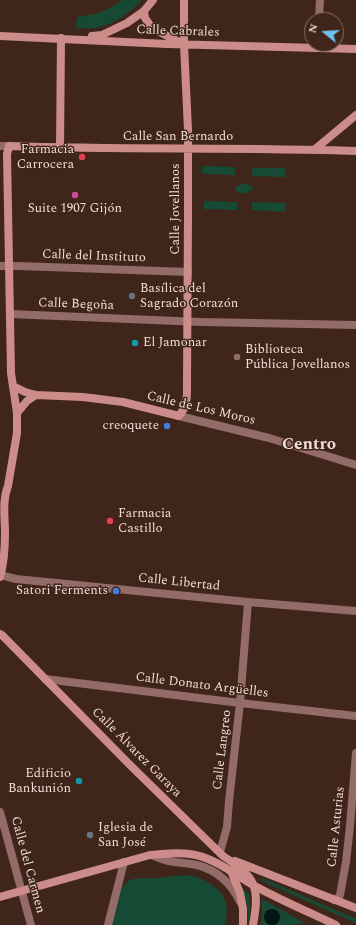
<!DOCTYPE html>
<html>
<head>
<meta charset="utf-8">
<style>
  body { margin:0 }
  #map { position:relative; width:356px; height:925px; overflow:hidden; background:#40251a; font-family:Spectral,serif }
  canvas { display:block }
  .north { position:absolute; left:304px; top:12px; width:40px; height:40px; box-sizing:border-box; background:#40251a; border:1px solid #866f65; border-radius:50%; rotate:288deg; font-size:11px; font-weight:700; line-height:16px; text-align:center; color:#f0ddd5 }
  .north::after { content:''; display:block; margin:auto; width:14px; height:18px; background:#6cc3f3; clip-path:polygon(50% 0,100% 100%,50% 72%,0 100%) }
</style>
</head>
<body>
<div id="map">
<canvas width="356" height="925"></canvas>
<div class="north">N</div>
</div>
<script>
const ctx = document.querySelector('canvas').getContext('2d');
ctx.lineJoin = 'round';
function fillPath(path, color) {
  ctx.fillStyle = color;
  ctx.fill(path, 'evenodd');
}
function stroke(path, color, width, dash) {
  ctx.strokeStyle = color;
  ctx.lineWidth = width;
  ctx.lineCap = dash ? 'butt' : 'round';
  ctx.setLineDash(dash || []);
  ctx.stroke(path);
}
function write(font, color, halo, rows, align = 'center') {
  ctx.font = font + ' Spectral,serif';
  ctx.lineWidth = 3;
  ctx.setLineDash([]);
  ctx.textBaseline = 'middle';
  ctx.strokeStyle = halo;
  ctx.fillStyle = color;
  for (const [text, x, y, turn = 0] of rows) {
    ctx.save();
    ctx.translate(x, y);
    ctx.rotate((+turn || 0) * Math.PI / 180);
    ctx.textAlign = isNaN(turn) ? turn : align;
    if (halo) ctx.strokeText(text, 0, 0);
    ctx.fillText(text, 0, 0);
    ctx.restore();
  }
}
const green = new Path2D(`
  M122 0H142C129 13 116 23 99 27 92 29 84 28 76 29L77 17C94 15 109 11 122 0Z
  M202 166 235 167V175L202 174Z
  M252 168H285V177L252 176Z
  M244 183 251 186 253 188 252 190 244 194 236 191 235 189 237 186Z
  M204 201 237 202V210L204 209Z
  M252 202 285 203V212L252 210Z
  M187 875C191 876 196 876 199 878 210 882 223 891 226 903 228 910 226 918 225 925H112C115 913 118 889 128 881 134 877 149 879 156 878 166 877 177 876 187 875Z
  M262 878 356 919V923L262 881 261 879Z
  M242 889 249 893C250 904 251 913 248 924L247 905Z
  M262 899 305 923 289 925H261L262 912Z`);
const water = new Path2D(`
  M264 917a8 8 0 1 1 16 0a8 8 0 1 1-16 0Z`);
const street = new Path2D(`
  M319 20 320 0
  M0 146H9
  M0 266H19L188 272
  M10 314 201 322 356 325
  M179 416 269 438 356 465
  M0 575 16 579 248 602 356 611
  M45 679 240 703 356 716
  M0 812 31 925
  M220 852 227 827 229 801 240 703 248 602
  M151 855C157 857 163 860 169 861 178 863 188 863 197 865 217 870 232 884 240 902
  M334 900 338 898 340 895 346 862 350 826 356 753
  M108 925 124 862`);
const secondary = new Path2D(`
  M144 11 145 18 152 28 181 43
  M0 36 167 44 356 49
  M92 36 102 35 127 23 144 11 153 0
  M60 148 61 38
  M314 150 356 115
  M13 386 25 392 36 395 83 397 123 402 179 416C188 405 187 397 187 383L188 217V130L184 44V0
  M17 413 27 401 36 395
  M0 577C4 563 5 548 5 533 5 518 2 501 8 486L17 433V413L11 373 7 154 9 146C125 150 241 147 356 151
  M0 634 2 635 131 766 223 856C256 877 260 887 253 925
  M235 861 356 908
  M231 871 240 893 243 909V925
  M0 897 150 855C164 854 177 852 190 854 213 857 233 873 253 885 280 900 309 912 336 925`);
const markers = [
  [82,157,4,"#e0444e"],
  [75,195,4,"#d1479c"],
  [132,296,4,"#6b7280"],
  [135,343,4,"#0f9aa8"],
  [237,357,4,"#8d6e63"],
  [167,426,4,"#3f7fe0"],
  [110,521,4,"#e0444e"],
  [116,591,4,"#3f7fe0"],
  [79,781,4,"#0f9aa8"],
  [90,835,4,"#6b7280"]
];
const streetNames = [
  ["Calle Cabrales",178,32,2],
  ["Calle San Bernardo",178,137],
  ["Calle Jovellanos",176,209,-90],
  ["Calle del Instituto",94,257,2],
  ["Calle Begoña",76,305,2],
  ["Calle de Los Moros",201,409,13],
  ["Calle Libertad",179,583,6],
  ["Calle Donato Argüelles",202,686,7],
  ["Calle Langreo",223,750,-83],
  ["Calle Álvarez Garaya",136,753,45],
  ["Calle Asturias",337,827,-84],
  ["Calle del Carmen",27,865,75]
];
const poiNames = [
  ["Farmacia",74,150,"right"],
  ["Carrocera",74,165,"right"],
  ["Suite 1907 Gijón",75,209,"center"],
  ["Basílica del",140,289],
  ["Sagrado Corazón",140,304],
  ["El Jamonar",143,343],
  ["Biblioteca",245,350],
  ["Pública Jovellanos",245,365],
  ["creoquete",159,426,"right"],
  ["Farmacia",118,514],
  ["Castillo",118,529],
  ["Satori Ferments",108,591,"right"],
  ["Edificio",71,774,"right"],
  ["Bankunión",71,789,"right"],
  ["Iglesia de",98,828],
  ["San José",98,843]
];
const districtNames = [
  ["Centro",309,446]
];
fillPath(green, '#174a34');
fillPath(water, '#051516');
stroke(street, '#936b69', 8);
stroke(secondary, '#cc8d8a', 8);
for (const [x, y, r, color] of markers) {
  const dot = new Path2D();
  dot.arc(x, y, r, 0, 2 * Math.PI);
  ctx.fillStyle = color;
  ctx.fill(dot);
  stroke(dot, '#40251a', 1.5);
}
write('13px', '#f0ddd5', '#40251a', streetNames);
write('13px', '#f0ddd5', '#40251a', poiNames, 'left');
write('bold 17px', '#f0ddd5', '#40251a', districtNames);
</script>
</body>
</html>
